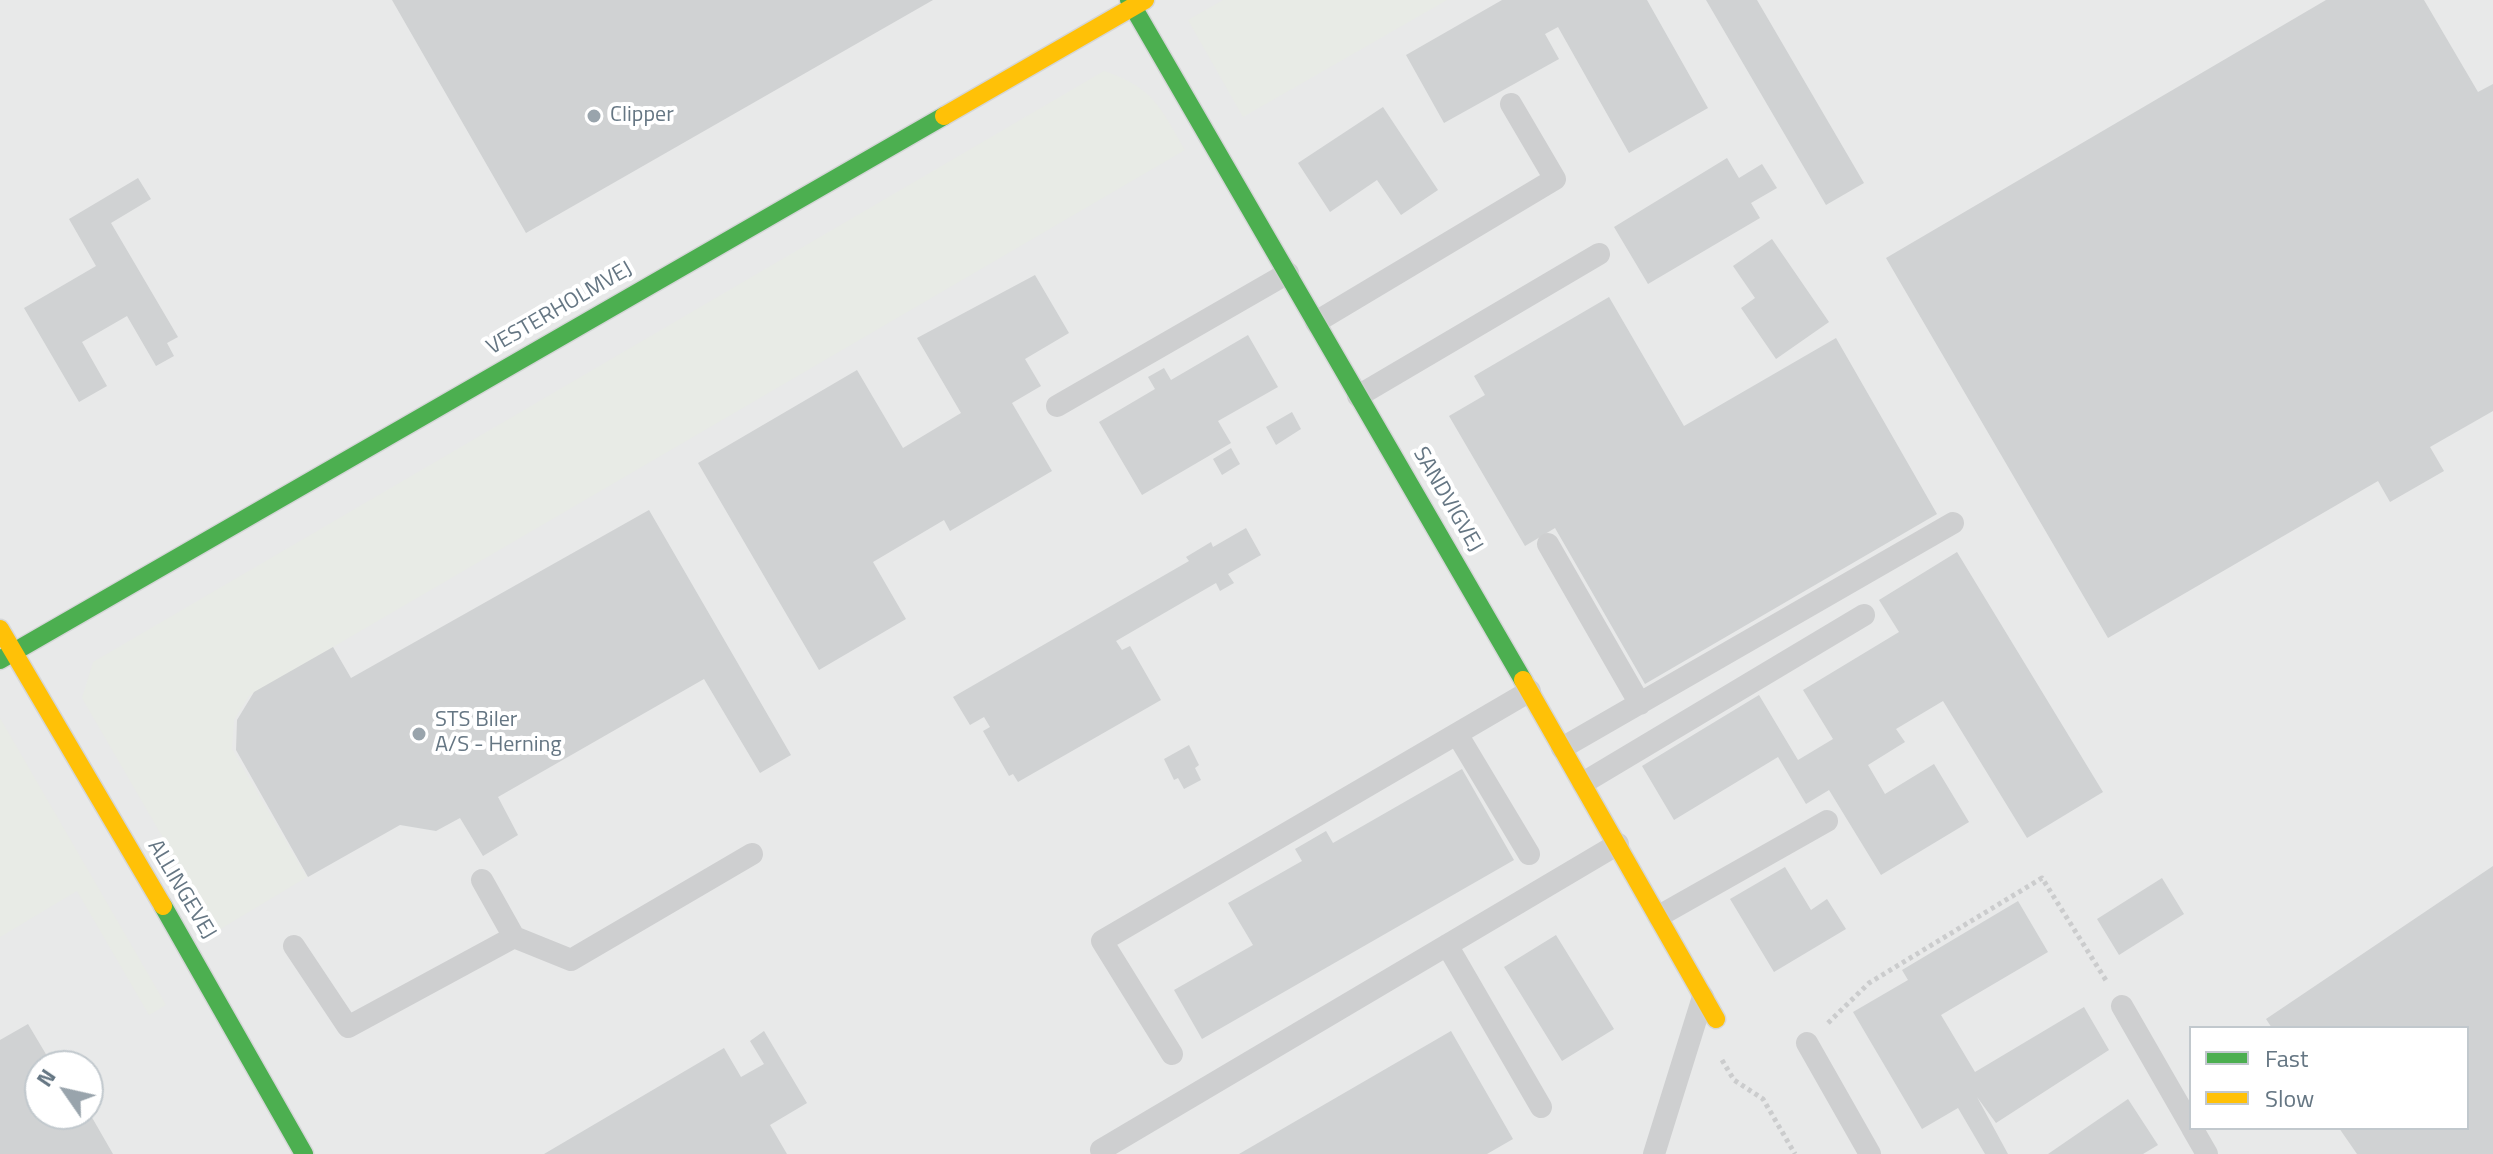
<!DOCTYPE html>
<html>
<head>
<meta charset="utf-8">
<style>
  body { margin:0 }
  #map { position:relative; width:2493px; height:1154px; overflow:hidden; background:#f9f9f9; font-family:"Titillium Web",sans-serif }
  canvas { display:block }
  .legend { position:absolute; left:2189px; top:1026px; width:280px; height:104px; box-sizing:border-box; background:#fff; border:2px solid #c1c8cd; margin:0; padding:10px 14px; list-style:none; font-size:24px; color:#657683 }
  .legend li { display:flex; align-items:center; gap:16px; height:40px }
  .legend b { width:40px; border:2px solid #c1c8cd }
  .north { position:absolute; left:24px; top:1050px; width:80px; height:80px; box-sizing:border-box; background:#fff; border:2px solid #c1c8cd; border-radius:50%; rotate:304deg; font-size:22px; font-weight:700; line-height:32px; text-align:center; color:#657683 }
  .north::after { content:''; display:block; margin:auto; width:28px; height:36px; background:#99a4ac; clip-path:polygon(50% 0,100% 100%,50% 72%,0 100%) }
</style>
</head>
<body>
<div id="map">
<canvas width="2493" height="1154"></canvas>
<ul class="legend">
<li><b style="height:10px;background:#4caf50"></b>Fast</li>
<li><b style="height:10px;background:#ffc107"></b>Slow</li>
</ul>
<div class="north">N</div>
</div>
<script>
const ctx = document.querySelector('canvas').getContext('2d');
ctx.lineJoin = 'round';
function fillPath(path, color) {
  ctx.fillStyle = color;
  ctx.fill(path, 'evenodd');
}
function stroke(path, color, width, dash) {
  ctx.strokeStyle = color;
  ctx.lineWidth = width;
  ctx.lineCap = dash ? 'butt' : 'round';
  ctx.setLineDash(dash || []);
  ctx.stroke(path);
}
function write(font, color, halo, rows, align = 'center') {
  ctx.font = font + ' "Titillium Web",sans-serif';
  ctx.lineWidth = 8;
  ctx.setLineDash([]);
  ctx.textBaseline = 'middle';
  ctx.strokeStyle = halo;
  ctx.fillStyle = color;
  for (const [text, x, y, turn = 0] of rows) {
    ctx.save();
    ctx.translate(x, y);
    ctx.rotate((+turn || 0) * Math.PI / 180);
    ctx.textAlign = isNaN(turn) ? turn : align;
    if (halo) ctx.strokeText(text, 0, 0);
    ctx.fillText(text, 0, 0);
    ctx.restore();
  }
}
const built = new Path2D(`
  M0 0H2493V1154H0ZM2191 1028H2467V1128H2191ZM40 1066H88V1114H40Z`);
const green = new Path2D(`
  M1223 0H1447L1243 117 1188 20Z
  M1104 71C1154 88 1160 107 1185 150L249 696 234 720 232 749 307 877 217 931 82 698 93 662Z
  M0 718 166 1005 149 1015 77 891 0 937Z`);
const building = new Path2D(`
  M392 0H933L526 233Z
  M1502 0H1647L1708 108 1629 153 1558 27 1545 34 1559 59 1444 123 1406 55Z
  M1706 0H1757L1864 183 1826 205Z
  M2326 0H2424L2478 92 2493 84V411L2430 447 2444 471 2390 502 2378 481 2108 638 1886 258Z
  M1383 107 1438 190 1401 215 1377 180 1330 212 1298 163Z
  M1727 158 1739 178 1762 164 1777 188 1751 203 1760 218 1648 284 1614 227Z
  M138 178 151 199 111 223 178 337 167 343 174 356 156 366 127 316 82 342 107 386 79 402 24 308 96 266 69 219Z
  M1772 239 1829 322 1776 359 1741 308 1755 298 1733 266Z
  M1035 275 1069 333 1025 359 1041 386 1012 403 1052 471 950 531 944 520 873 562 906 619 819 670 698 463 857 370 903 448 961 413 917 338Z
  M1609 297 1684 426 1836 338 1937 514 1645 684 1555 528 1525 546 1449 416 1485 395 1474 376Z
  M1248 335 1278 387 1218 421 1231 443 1142 495 1099 422 1155 389 1148 377 1164 368 1171 380Z
  M1292 412 1301 429 1276 445 1266 427Z
  M1231 448 1240 464 1222 475 1213 459Z
  M649 510 791 755 760 773 704 679 498 797 518 835 483 856 460 818 436 831 400 825 308 877 236 750 237 720 254 692 333 647 351 678Z
  M1246 528 1261 555 1228 574 1234 583 1220 591 1216 583 1116 641 1122 650 1130 646 1161 700 1018 782 1013 774 1009 776 983 731 990 727 984 717 970 725 953 697 1189 561 1186 557 1211 542 1213 547Z
  M1957 552 2103 792 2027 838 1943 701 1896 729 1905 742 1868 765 1885 794 1934 764 1969 822 1881 875 1829 790 1806 804 1778 757 1674 820 1642 766 1759 695 1798 760 1833 739 1803 690 1899 632 1879 600Z
  M1189 745 1199 765 1195 768 1201 780 1184 789 1178 778 1174 780 1164 759Z
  M1462 769 1514 860 1202 1039 1174 990 1253 945 1228 903 1302 861 1295 849 1326 831 1333 843Z
  M2493 866V1154H2357L2339 1128H2467V1028H2272L2266 1019Z
  M1785 867 1811 910 1827 899 1846 929 1774 972 1730 899Z
  M2162 878 2184 914 2119 955 2097 919Z
  M2018 901 2048 952 1941 1015 1975 1072 2084 1007 2109 1050 1996 1123 1977 1097 2008 1154H1985L1958 1108 1922 1129 1853 1012 1908 980 1902 970Z
  M1556 935 1614 1029 1562 1061 1504 967Z
  M28 1024 53 1066H40V1114H90L113 1154H0V1040Z
  M764 1031 807 1103 770 1125 787 1154H544L724 1048 741 1077 764 1064 750 1041Z
  M1451 1031 1513 1139 1487 1154H1239Z
  M2128 1099 2158 1145 2143 1154H2048Z`);
const path = new Path2D(`
  M1828 1023 1869 983 2042 878 2107 982
  M1722 1060 1734 1080 1763 1099 1795 1154`);
const lane = new Path2D(`
  M1316 322 1555 179 1511 104
  M1358 396 1599 254
  M1057 406 1288 273
  M1548 544 1640 704
  M1457 734 1529 854
  M1562 748 1953 523
  M1583 783 1864 615
  M1659 916 1827 821
  M514 937 571 960 752 854
  M1447 945 1541 1107
  M294 946 348 1027 514 937 482 880
  M2122 1006 2191 1126
  M1807 1043 1870 1154
  M1172 1054 1102 941 1530 691
  M2192 1128 2207 1154
  M1101 1150 1618 844
  M1654 1154 1703 997`);
const fast = new Path2D(`
  M1129 0 1523 680
  M0 660 944 116
  M163 906 304 1154`);
const slow = new Path2D(`
  M944 116 1145 0
  M0 629 163 906
  M1523 680 1716 1019`);
const markers = [
  [594,116,8,"#99a4ac"],
  [419,734,8,"#99a4ac"]
];
const poiNames = [
  ["Clipper",610,116],
  ["STS Biler",435,721],
  ["A/S - Herning",435,746]
];
const streetNames = [
  ["VESTERHOLMVEJ",560,309,-30],
  ["SANDVIGVEJ",1447,500,60],
  ["ALLINGEVEJ",181,890,59]
];
fillPath(built, '#e8e9e9');
fillPath(green, '#e8ebe6');
fillPath(building, '#d0d2d3');
stroke(fast, '#d5d6d7', 21);
stroke(slow, '#d5d6d7', 21);
stroke(path, '#cbcccd', 5, [4, 4]);
stroke(lane, '#cecfd0', 22);
stroke(fast, '#4caf50', 18);
stroke(slow, '#ffc107', 18);
for (const [x, y, r, color] of markers) {
  const dot = new Path2D();
  dot.arc(x, y, r, 0, 2 * Math.PI);
  ctx.fillStyle = color;
  ctx.fill(dot);
  stroke(dot, '#fff', 3);
}
write('22px', '#657683', '#fff', poiNames, 'left');
write('22px', '#657683', '#fff', streetNames);
</script>
</body>
</html>
